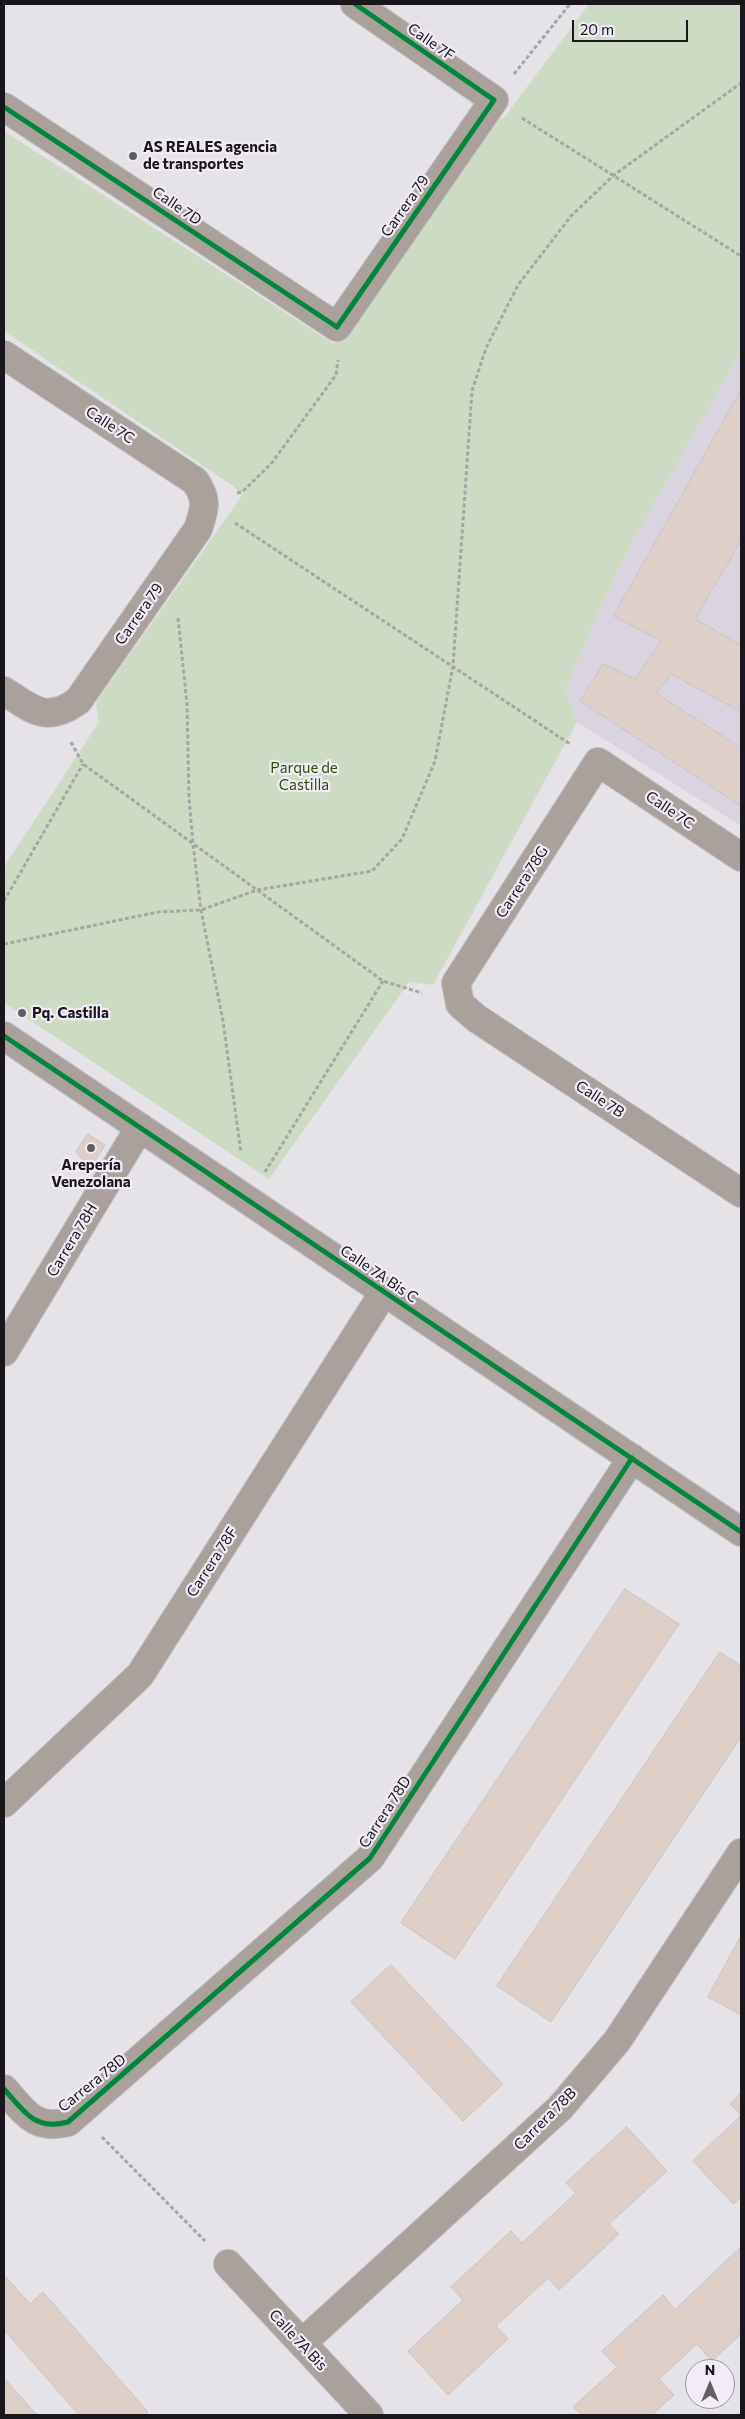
<!DOCTYPE html>
<html>
<head>
<meta charset="utf-8">
<style>
  body { margin:0 }
  #map { position:relative; width:745px; height:2419px; overflow:hidden; background:#e5e2e8; font-family:Commissioner,sans-serif }
  canvas { display:block }
  .frame { position:absolute; inset:0; border:5px solid #19171b; pointer-events:none }
  .north { position:absolute; left:685px; top:2359px; width:50px; height:50px; box-sizing:border-box; background:#f2ecf8; border:1px solid #9b97a0; border-radius:50%; rotate:0deg; font-size:14px; font-weight:700; line-height:20px; text-align:center; color:#19171b }
  .north::after { content:''; display:block; margin:auto; width:18px; height:22px; background:#605e63; clip-path:polygon(50% 0,100% 100%,50% 72%,0 100%) }
  .scale { position:absolute; left:572px; top:20px; width:116px; height:22px; box-sizing:border-box; border:2px solid #19171b; border-top:0; padding-left:6px; font-size:15px; line-height:18px; white-space:nowrap; color:#19171b; -webkit-text-stroke:4px #f2ecf8; paint-order:stroke }
</style>
</head>
<body>
<div id="map">
<canvas width="745" height="2419"></canvas>
<div class="frame"></div>
<div class="north">N</div>
<div class="scale">20 m</div>
</div>
<script>
const ctx = document.querySelector('canvas').getContext('2d');
ctx.lineJoin = 'round';
function fillPath(path, color) {
  ctx.fillStyle = color;
  ctx.fill(path, 'evenodd');
}
function stroke(path, color, width, dash) {
  ctx.strokeStyle = color;
  ctx.lineWidth = width;
  ctx.lineCap = dash ? 'butt' : 'round';
  ctx.setLineDash(dash || []);
  ctx.stroke(path);
}
function write(font, color, halo, rows, align = 'center') {
  ctx.font = font + ' Commissioner,sans-serif';
  ctx.lineWidth = 4.5;
  ctx.setLineDash([]);
  ctx.textBaseline = 'middle';
  ctx.strokeStyle = halo;
  ctx.fillStyle = color;
  for (const [text, x, y, turn = 0] of rows) {
    ctx.save();
    ctx.translate(x, y);
    ctx.rotate((+turn || 0) * Math.PI / 180);
    ctx.textAlign = isNaN(turn) ? turn : align;
    if (halo) ctx.strokeText(text, 0, 0);
    ctx.fillText(text, 0, 0);
    ctx.restore();
  }
}
const built = new Path2D(`
  M741 352V826L577 722 566 689 601 607 632 543Z`);
const green = new Path2D(`
  M589 4H741V352L632 543 601 607 566 689 577 722 433 985 409 982 269 1179 4 1003V867L99 722 96 702 241 497V494L233 486 4 331V131L334 344 490 113 503 119Z`);
const building = new Path2D(`
  M741 390V541L695 619 741 645V712L671 674 656 693 741 748V806L580 701 603 664 635 679 661 641 614 616Z
  M88 1134 105 1145 92 1166 83 1160 76 1152Z
  M625 1589 679 1624 455 1959 401 1923Z
  M720 1652 741 1666V1737L551 2022 497 1986Z
  M741 1936V2015L708 1997Z
  M391 1965 503 2084 463 2121 351 2002Z
  M741 2093V2115L730 2104Z
  M741 2116V2197L733 2204 693 2161Z
  M627 2127 667 2171 609 2224 619 2234 559 2290 548 2278 496 2326 508 2339 448 2395 408 2351 463 2300 451 2287 511 2231 522 2243 576 2193 566 2183Z
  M741 2247V2334L712 2361 697 2344 659 2379 674 2395 652 2415H581L573 2407 617 2367 602 2351 663 2295 675 2309Z
  M4 2275 30 2304 43 2292 148 2412 144 2415H79L6 2332 4 2334Z
  M4 2378 37 2415H4Z`);
const path = new Path2D(`
  M514 74 570 4
  M522 118 741 256
  M237 493 242 492 271 464 336 375 338 360
  M235 523 570 744
  M178 618 187 704 189 798 193 844 201 910 223 1021 241 1153
  M71 742 83 764 383 981 422 993
  M4 901 83 764
  M4 944 158 912 201 910 257 890 372 871 402 839 435 761 453 666 472 391 486 348 518 285 571 216 614 175 741 83
  M265 1172 383 981
  M102 2137 205 2241`);
const minor = new Path2D(`
  M4 107 337 327 494 100 355 4
  M4 355 195 481C208 500 205 508 198 529L78 701C46 724 32 709 4 691
  M741 857 598 762 456 983 460 1004 476 1018 741 1193
  M4 1036 741 1532
  M4 1352 140 1127
  M4 1803 140 1675 384 1292
  M4 2089C24 2111 34 2131 68 2122L370 1858 632 1458
  M228 2264 369 2415
  M302 2343 560 2108 617 2041 741 1853`);
const cycleway = new Path2D(`
  M4 107 337 327 494 100 355 4
  M4 1036 741 1532
  M4 2089C24 2111 34 2131 68 2122L370 1858 632 1458`);
const markers = [
  [133,156,5,"#605e63"],
  [22,1013,5,"#605e63"],
  [91,1148,5,"#605e63"]
];
const streetNames = [
  ["Calle 7F",431,42,35],
  ["Calle 7D",177,206,34],
  ["Carrera 79",405,206,-55],
  ["Calle 7C",110,425,33],
  ["Carrera 79",139,614,-55],
  ["Calle 7C",670,810,34],
  ["Carrera 78G",522,882,-57],
  ["Calle 7B",600,1099,33],
  ["Carrera 78H",72,1240,-59],
  ["Calle 7A Bis C",379,1274,34],
  ["Carrera 78F",212,1562,-57],
  ["Carrera 78D",385,1812,-57],
  ["Carrera 78D",92,2083,-39],
  ["Carrera 78B",545,2119,-45],
  ["Calle 7A Bis",298,2340,47]
];
const poiNames = [
  ["AS REALES agencia",143,147],
  ["de transportes",143,164],
  ["Pq. Castilla",32,1013],
  ["Arepería",91,1165,"center"],
  ["Venezolana",91,1182,"center"]
];
const parkNames = [
  ["Parque de",304,768],
  ["Castilla",304,785]
];
fillPath(built, '#dad4e1');
fillPath(green, '#cddbc4');
fillPath(building, '#ded0c9');
stroke(building, '#c8c4c5', 1);
stroke(minor, '#c0bec2', 30);
stroke(path, '#aaa5a5', 3, [4, 2.5]);
stroke(minor, '#aaa09c', 28);
stroke(cycleway, '#00873e', 5);
for (const [x, y, r, color] of markers) {
  const dot = new Path2D();
  dot.arc(x, y, r, 0, 2 * Math.PI);
  ctx.fillStyle = color;
  ctx.fill(dot);
  stroke(dot, '#f2ecf8', 2);
}
write('15px', '#19171b', '#f2ecf8', streetNames);
write('bold 15px', '#19171b', '#f2ecf8', poiNames, 'left');
write('15px', '#2c4e04', '#f2ecf8', parkNames);
</script>
</body>
</html>
